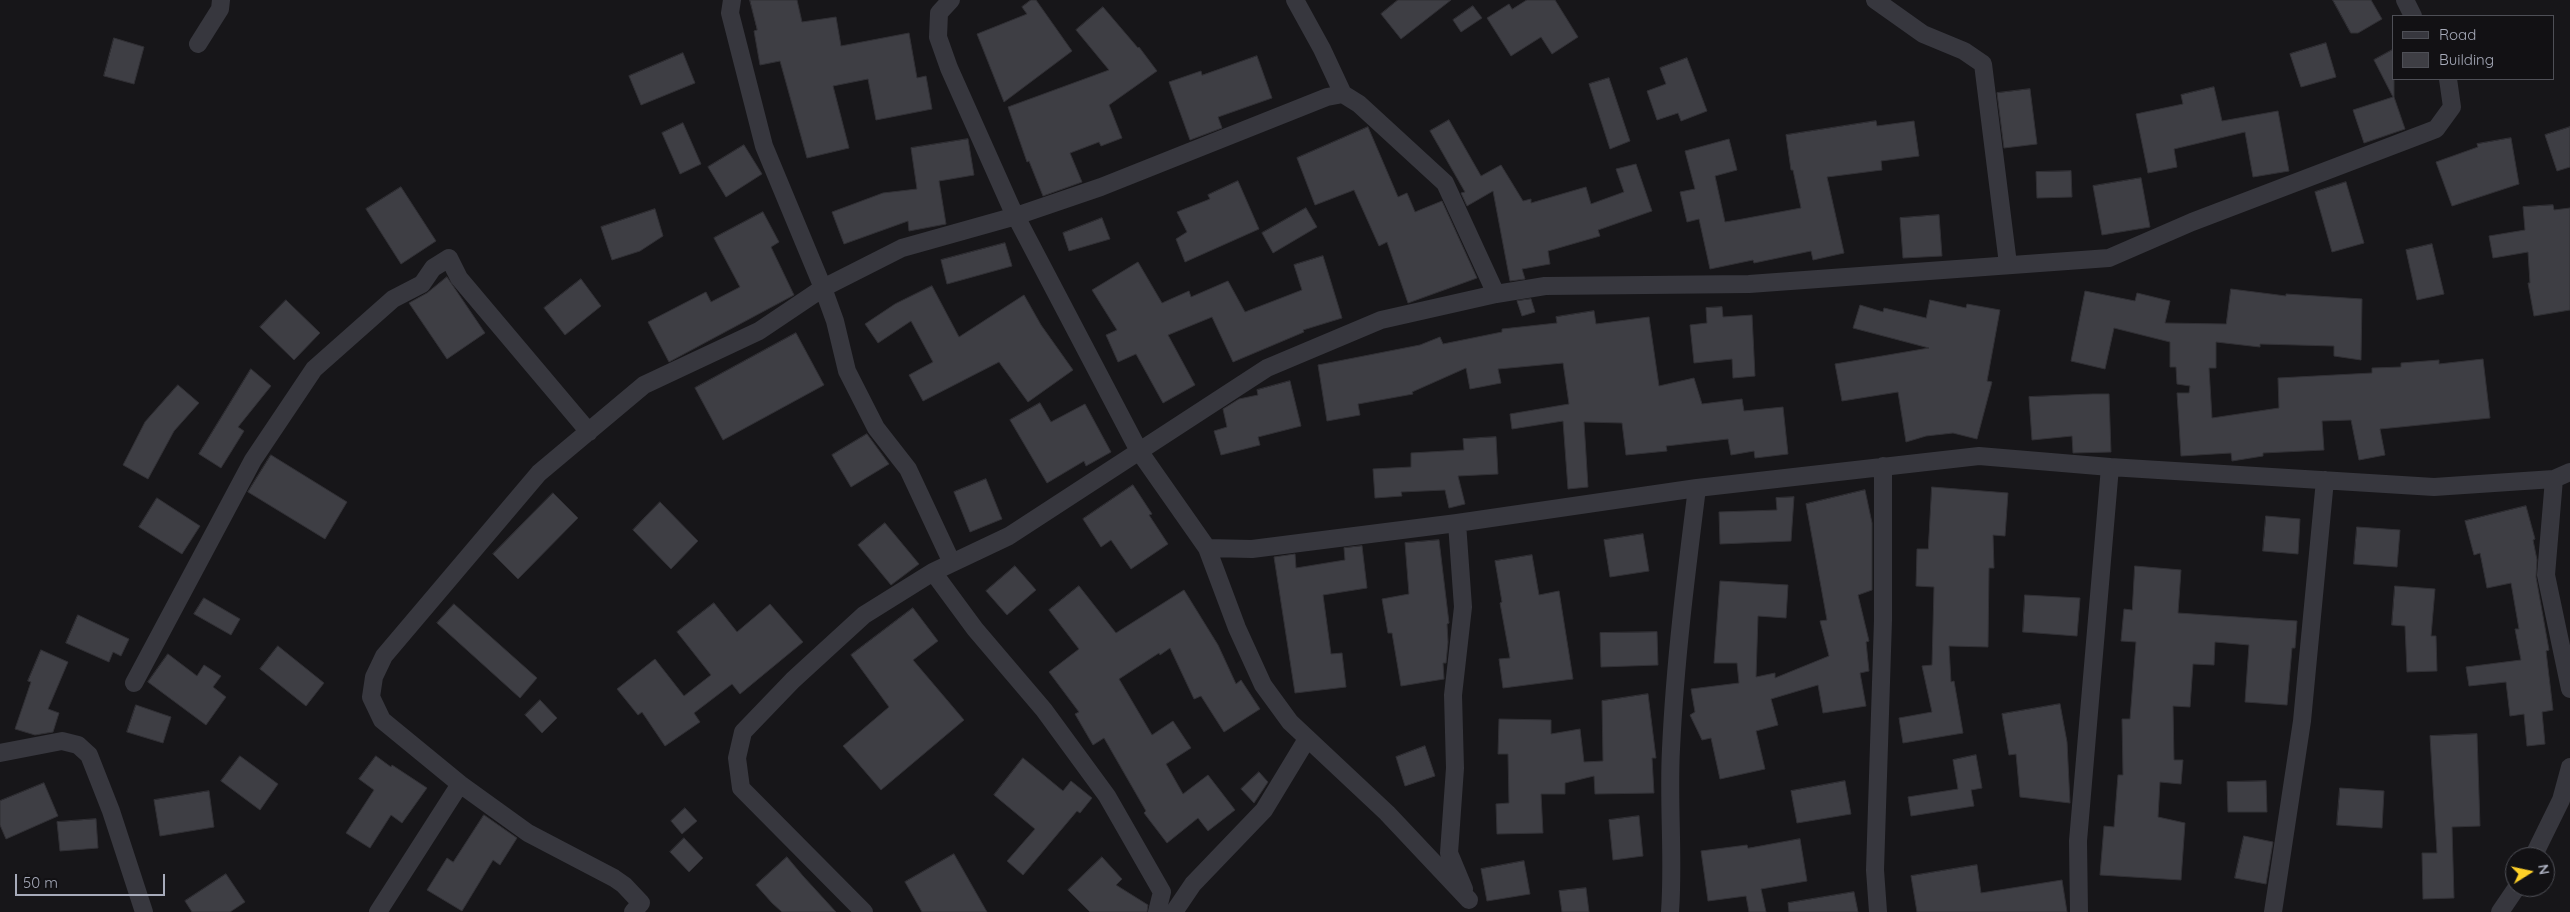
<!DOCTYPE html>
<html>
<head>
<meta charset="utf-8">
<style>
  body { margin:0 }
  #map { position:relative; width:2570px; height:912px; overflow:hidden; background:#171619; font-family:Quicksand,sans-serif }
  canvas { display:block }
  .legend { position:absolute; left:2392px; top:15px; width:162px; height:65px; box-sizing:border-box; background:#121114; border:1px solid #4e4f56; margin:0; padding:6px 9px; list-style:none; font-size:15px; color:#a7abba }
  .legend li { display:flex; align-items:center; gap:10px; height:25px }
  .legend b { width:25px; border:1px solid #4e4f56 }
  .north { position:absolute; left:2505px; top:847px; width:50px; height:50px; box-sizing:border-box; background:#121114; border:1px solid #4e4f56; border-radius:50%; rotate:80deg; font-size:14px; font-weight:700; line-height:20px; text-align:center; color:#a7abba }
  .north::after { content:''; display:block; margin:auto; width:18px; height:22px; background:#ffd128; clip-path:polygon(50% 0,100% 100%,50% 72%,0 100%) }
  .scale { position:absolute; left:15px; top:874px; width:150px; height:22px; box-sizing:border-box; border:2px solid #a7abba; border-top:0; padding-left:6px; font-size:15px; line-height:18px; white-space:nowrap; color:#a7abba; -webkit-text-stroke:4px #121114; paint-order:stroke }
</style>
</head>
<body>
<div id="map">
<canvas width="2570" height="912"></canvas>
<ul class="legend">
<li><b style="height:6px;background:#37373e"></b>Road</li>
<li><b style="height:14px;background:#3e3e44"></b>Building</li>
</ul>
<div class="north">N</div>
<div class="scale">50 m</div>
</div>
<script>
const ctx = document.querySelector('canvas').getContext('2d');
ctx.lineJoin = 'round';
function fillPath(path, color) {
  ctx.fillStyle = color;
  ctx.fill(path, 'evenodd');
}
function stroke(path, color, width, dash) {
  ctx.strokeStyle = color;
  ctx.lineWidth = width;
  ctx.lineCap = dash ? 'butt' : 'round';
  ctx.setLineDash(dash || []);
  ctx.stroke(path);
}
const building = new Path2D(`
  M750 0H797L802 22 836 17 841 46 909 33 917 78 926 76 932 109 876 120 868 79 833 86 849 148 807 158 780 61 760 65 754 31 757 30Z
  M1031 0H1036L1072 51 1004 102 977 34 1027 14 1022 7Z
  M1398 0H1451L1401 39 1381 14Z
  M1527 0H1555L1578 37 1552 54 1541 37 1511 56 1487 18 1509 4 1512 9Z
  M2333 0H2371L2382 19 2358 33H2351Z
  M1473 6 1482 18 1461 32 1453 20Z
  M1103 7 1138 48 1139 47 1157 71 1109 105 1122 138 1101 146 1099 142 1070 153 1082 182 1043 196 1029 161 1027 162 1008 107 1109 70 1076 30Z
  M114 38 144 47 134 84 104 76Z
  M2326 43 2336 77 2301 87 2290 54Z
  M2394 49V97L2405 129 2364 143 2353 110 2393 97 2374 60Z
  M683 53 695 83 641 105 629 76Z
  M1257 56 1272 98 1218 117 1222 128 1190 140 1169 82 1201 71 1202 75Z
  M1687 58 1707 111 1681 121 1678 113 1657 120 1647 91 1666 84 1660 68Z
  M1609 78 1630 141 1610 149 1589 84Z
  M2214 87 2222 121 2278 111 2289 171 2253 177 2245 132 2174 149 2177 167 2148 173 2136 114 2183 104 2181 95Z
  M2030 89 2037 144 2004 148 1997 93Z
  M1449 120 1481 176 1501 165 1523 201 1531 199V203L1586 187 1591 204 1624 192 1616 169 1636 164 1652 211 1598 230 1600 236 1548 251 1550 264 1522 269 1525 279 1510 281 1493 191 1467 206 1461 193 1465 192 1430 131Z
  M1876 121 1877 126 1914 121 1919 156 1881 161 1882 170 1827 177 1844 253 1813 260 1811 251 1754 263 1753 260 1710 269 1699 219 1687 222 1680 192 1695 189 1685 151 1729 139 1737 170 1715 176 1725 222 1737 220 1801 208 1793 170H1791L1786 135Z
  M683 123 701 164 680 174 662 133Z
  M1368 127 1398 197 1407 193 1415 212 1442 201 1477 278 1408 303 1387 242 1379 246 1354 190 1315 205 1297 158Z
  M2570 127V167L2557 171 2545 135Z
  M2511 138 2519 184 2452 206 2436 162 2478 147 2477 144Z
  M968 139 974 175 939 181 946 224 909 231 908 221 844 244 832 212 883 193 917 189 911 148Z
  M744 145 762 174 726 197 708 167Z
  M2071 171 2072 197 2037 198 2036 172Z
  M2141 178 2150 227 2102 235 2093 186Z
  M1238 181 1259 229 1185 262 1176 239 1187 232 1177 212 1210 199 1208 195Z
  M2346 182 2364 243 2332 252 2315 192Z
  M401 187 436 241 401 264 366 209Z
  M2553 205 2554 210 2570 208V310L2534 316 2528 283H2530L2528 252 2493 258 2489 236 2525 230 2523 207Z
  M1306 208 1317 227 1273 253 1262 233Z
  M655 209 663 236 640 251 612 260 601 227Z
  M763 212 779 242 771 247 794 295 669 362 648 322 706 292 711 302 740 287 714 238Z
  M1939 215 1942 256 1903 258 1900 218Z
  M1102 218 1110 239 1069 251 1063 233Z
  M1005 243 1012 266 947 284 941 260Z
  M2432 244 2444 294 2417 300 2406 250Z
  M1323 256 1342 318 1303 330 1304 332 1233 362 1212 317 1168 335 1195 385 1163 403 1136 354 1118 362 1106 335 1117 330 1092 290 1138 262 1162 303 1189 291 1191 297 1228 281 1245 312 1302 290 1294 265Z
  M447 277 485 333 447 359 409 303 427 293Z
  M581 279 601 306 565 335 544 308Z
  M932 286 959 337 1024 295 1041 325 1073 370 1028 402 999 362 923 401 909 375 933 362 911 321 878 343 865 324 895 304Z
  M2231 289 2286 296V294L2362 299 2361 360 2334 356V346L2260 344V347L2216 342V368H2209L2212 418 2279 408 2278 378 2372 373V368L2401 367V363L2439 360V364L2483 359 2490 418 2380 429 2385 455 2359 460 2351 420 2322 421 2324 450 2263 453V456L2232 461 2231 453 2181 456 2177 393H2189L2190 386 2177 384 2176 367H2170V342L2114 328 2105 369 2071 361 2085 291 2135 301 2137 293 2170 301 2165 323 2226 324Z
  M1531 299 1535 312 1522 316 1517 301Z
  M286 300 320 333 294 360 260 327Z
  M1930 300 1966 308 1967 304 2000 310 1987 381 1992 382 1977 439 1953 433 1926 436 1906 442 1898 392 1842 401 1835 364 1929 348 1853 328 1860 305 1883 312 1884 308 1926 318Z
  M1722 307 1723 317 1752 315 1755 376 1733 378 1732 359 1694 363 1690 325 1707 323 1706 308Z
  M1594 311 1596 324 1649 317 1659 386 1694 378 1702 404 1742 399 1744 411 1783 407 1788 454 1755 458 1754 451 1731 455 1728 439 1666 446 1667 451 1626 455 1622 423 1584 422 1588 487 1568 489 1563 421 1512 429 1510 414 1569 404 1563 363 1498 369 1501 383 1470 389 1466 368 1412 392 1413 394 1358 404 1360 415 1327 421 1318 365 1420 345 1440 337 1443 344 1502 332V329L1557 323 1556 317Z
  M796 333 824 385 723 440 695 388Z
  M251 369 271 386 238 427 244 431 221 468 199 454Z
  M1290 381 1301 426 1258 437 1260 445 1221 455 1214 431 1227 427 1223 409 1239 399 1258 395 1257 390Z
  M178 385 199 403 174 431 148 479 123 465 145 422Z
  M2092 394H2109L2111 452 2073 453 2072 436 2032 440 2029 397Z
  M1040 403 1051 422 1085 404 1111 452 1086 466 1084 461 1047 483 1010 420Z
  M867 434 889 464 851 487 832 455Z
  M1496 437 1498 474 1458 476 1465 504 1449 508 1445 490 1401 492 1402 496 1375 498 1373 469 1411 467V453L1464 450 1463 439Z
  M271 455 347 502 325 539 248 492Z
  M986 479 1002 519 970 532 954 492Z
  M1133 485 1152 514 1149 515 1168 544 1131 569 1111 540 1101 547 1083 519Z
  M1932 487 2008 493 2005 536 1993 535 1994 568H1989L1988 647 1949 646 1951 682 1954 681 1963 733 1903 743 1899 718 1932 712 1922 666 1932 665 1934 587 1916 586 1917 549H1928Z
  M1865 490 1872 523V590L1858 595 1869 641 1866 642 1869 671 1860 673 1866 706 1823 713 1818 685 1771 699 1778 725 1756 731 1765 769 1720 779 1711 738 1702 740 1690 715 1695 712 1691 689 1739 683 1737 663H1714L1720 581 1788 585 1786 618 1758 616 1756 677 1775 673V678L1829 656 1820 621 1827 620 1806 504Z
  M553 493 578 518 518 579 493 554Z
  M1794 497 1791 541 1720 544 1719 512 1777 510 1776 498Z
  M157 498 200 526 182 554 139 527Z
  M660 502 698 541 671 569 633 530Z
  M2526 506 2535 539 2533 540 2537 560 2536 577 2549 650 2546 651 2553 710 2542 712 2545 744 2527 746 2524 714 2510 716 2506 682 2469 686 2466 667 2521 660 2515 629H2519L2511 583 2487 588 2480 553 2474 555 2465 521Z
  M2266 516 2300 519 2298 554 2263 551Z
  M885 523 919 564 891 585 858 545Z
  M2357 527 2400 530 2397 567 2354 564Z
  M1643 534 1649 571 1610 577 1604 540Z
  M1439 540 1449 623 1447 624 1448 642 1446 663H1443L1444 679 1401 686 1392 633H1388L1382 599 1409 594 1405 543Z
  M1362 546 1367 588 1323 595 1331 654 1342 653 1346 687 1295 693 1274 557 1295 554 1296 568 1345 560 1344 548Z
  M1532 555 1539 595 1559 591 1573 679 1503 688 1499 659 1510 658 1500 603 1502 602 1495 561Z
  M1015 566 1036 590 1007 615 986 591Z
  M2135 566 2181 570 2178 613 2297 621 2295 648H2292L2287 705 2245 702 2249 645 2215 642 2214 665 2193 664 2190 707 2173 706 2174 760H2183L2181 784 2160 782 2158 817 2185 823 2181 880 2100 875 2104 826 2114 827 2118 775H2123L2122 719H2130L2136 642 2121 641 2124 609 2132 610Z
  M1079 586 1116 633 1184 590 1218 645 1236 684 1241 680 1260 709 1224 732 1201 696 1194 699 1170 648 1160 655 1159 653 1119 679 1152 735 1173 721 1191 748 1166 764 1183 794 1208 775 1235 810 1208 831 1198 818 1167 843 1144 813 1146 811 1104 738 1093 745 1075 714 1079 712 1049 672 1079 649 1049 610Z
  M2395 586 2435 589 2431 636H2436L2437 671 2407 672 2405 626 2392 625Z
  M2025 595 2080 598 2077 636 2023 632Z
  M204 598 240 619 231 635 194 614Z
  M714 603 737 632 770 604 803 642 740 694 732 684 694 713 700 722 665 746 642 712 638 715 617 689 655 659 684 696 711 675 677 632Z
  M454 604 537 678 520 698 437 623Z
  M913 608 938 641 913 660 964 720 881 790 843 746 889 707 851 655Z
  M78 615 129 639 121 656 113 652 109 662 66 643Z
  M1657 632 1658 665 1601 667 1600 633Z
  M278 646 324 683 306 706 260 669Z
  M41 650 68 662 48 709 59 713 53 732 35 735 15 729 31 682 28 681Z
  M168 654 197 676 204 665 221 676 213 687 226 697 206 725 148 682Z
  M1648 694 1656 758H1652L1654 793 1595 794 1594 776 1565 783V794H1541L1543 833 1497 834 1496 804 1509 803 1508 754H1498L1499 719 1551 720V734L1580 729 1584 762 1603 761 1602 701Z
  M540 700 557 718 542 733 525 715Z
  M2060 704 2067 742 2070 803 2020 797 2016 754 2009 755 2002 714Z
  M136 705 171 717 163 743 127 732Z
  M2477 734 2480 826 2452 827 2454 898 2423 899 2422 853H2437L2430 736Z
  M1425 746 1435 776 1405 786 1396 757Z
  M1976 755 1982 788 1971 790 1974 806 1911 816 1908 797 1958 789 1953 760Z
  M240 756 278 784 260 810 221 781Z
  M376 756 391 767 392 765 427 788 402 823 391 815 370 848 346 833 374 790 359 779Z
  M1023 758 1063 791 1071 781 1092 798 1080 813 1077 811 1023 875 1007 861 1035 829 994 795Z
  M1259 772 1268 782 1254 803 1241 789Z
  M1845 781 1851 814 1797 823 1791 791Z
  M2266 781 2267 812H2228L2227 782Z
  M44 783 58 816 6 839 0 825V801Z
  M2340 788 2384 791 2382 828 2337 825Z
  M209 791 214 827 160 836 154 800Z
  M685 808 697 821 682 834 671 821Z
  M484 815 517 838 500 865 493 860 462 911 427 890 447 858 453 862Z
  M1639 816 1643 856 1613 860 1609 820Z
  M96 819 98 848 60 851 57 822Z
  M2244 836 2273 842 2266 884 2235 878Z
  M684 838 703 858 689 872 670 852Z
  M1800 839 1807 881 1761 889 1766 912H1749L1746 896 1708 901 1701 851 1747 845 1748 848Z
  M954 854 987 912H922L905 882Z
  M787 857 803 876 836 912H782L772 903 756 885Z
  M1102 857 1122 879 1116 885 1148 905 1147 912H1090L1068 890Z
  M1524 861 1530 894 1487 901 1481 869Z
  M1977 865 1981 893 2062 880 2067 912H1917L1911 876Z
  M226 874 245 902 230 912H192L185 901Z
  M1586 888 1589 912H1562L1559 891Z
  M1854 892 1858 912H1789L1788 903Z`);
const street = new Path2D(`
  M732 0 730 13 764 146 823 288 835 321 847 371 876 428 908 469 952 563
  M951 0 939 13 938 37 949 68 1011 207 1139 451 1207 548 1237 628 1263 685 1290 722 1387 813 1469 900
  M1295 0 1322 49 1343 94
  M1875 0 1923 34 1964 51 1983 64 2008 264
  M2405 0 2413 16
  M198 44 220 9 221 0
  M2554 479 2546 575 2570 689
  M1457 523 1463 607 1453 695 1455 768 1449 853 1464 889
  M1207 548 1252 549 1457 523 1697 488 1979 456 2110 467 2434 487 2554 479 2570 472
  M933 572 975 629 1044 710 1107 796 1162 892 1157 912
  M134 683 253 460 314 369 393 299 422 284 433 268 449 258 459 278 589 432
  M0 753 62 741 78 745 89 755 111 811 144 912
  M2533 857 2561 800 2570 767
  M378 912 460 784
  M633 912 641 903 624 885 614 878 528 833 460 784 382 720 371 697 374 677 384 656 539 473 644 385 759 331 823 288 902 248 1016 216 1101 187 1327 97 1343 94 1359 104 1445 183 1496 294
  M864 912 741 788 737 758 743 732 793 680 864 615 933 572 1009 536 1267 368 1381 320 1496 294 1545 286 1749 284 2109 258 2192 222 2436 129 2452 107 2448 79
  M1174 912 1193 884 1264 810 1307 739
  M1670 912C1674 858 1668 803 1671 749 1675 662 1686 575 1697 488
  M1878 912 1875 870 1883 620V466
  M2079 912 2078 841 2110 467
  M2273 912 2302 721 2325 480
  M2500 912 2517 887`);
fillPath(building, '#3e3e44');
stroke(building, '#313035', 1);
stroke(street, '#37373e', 18);
</script>
</body>
</html>
